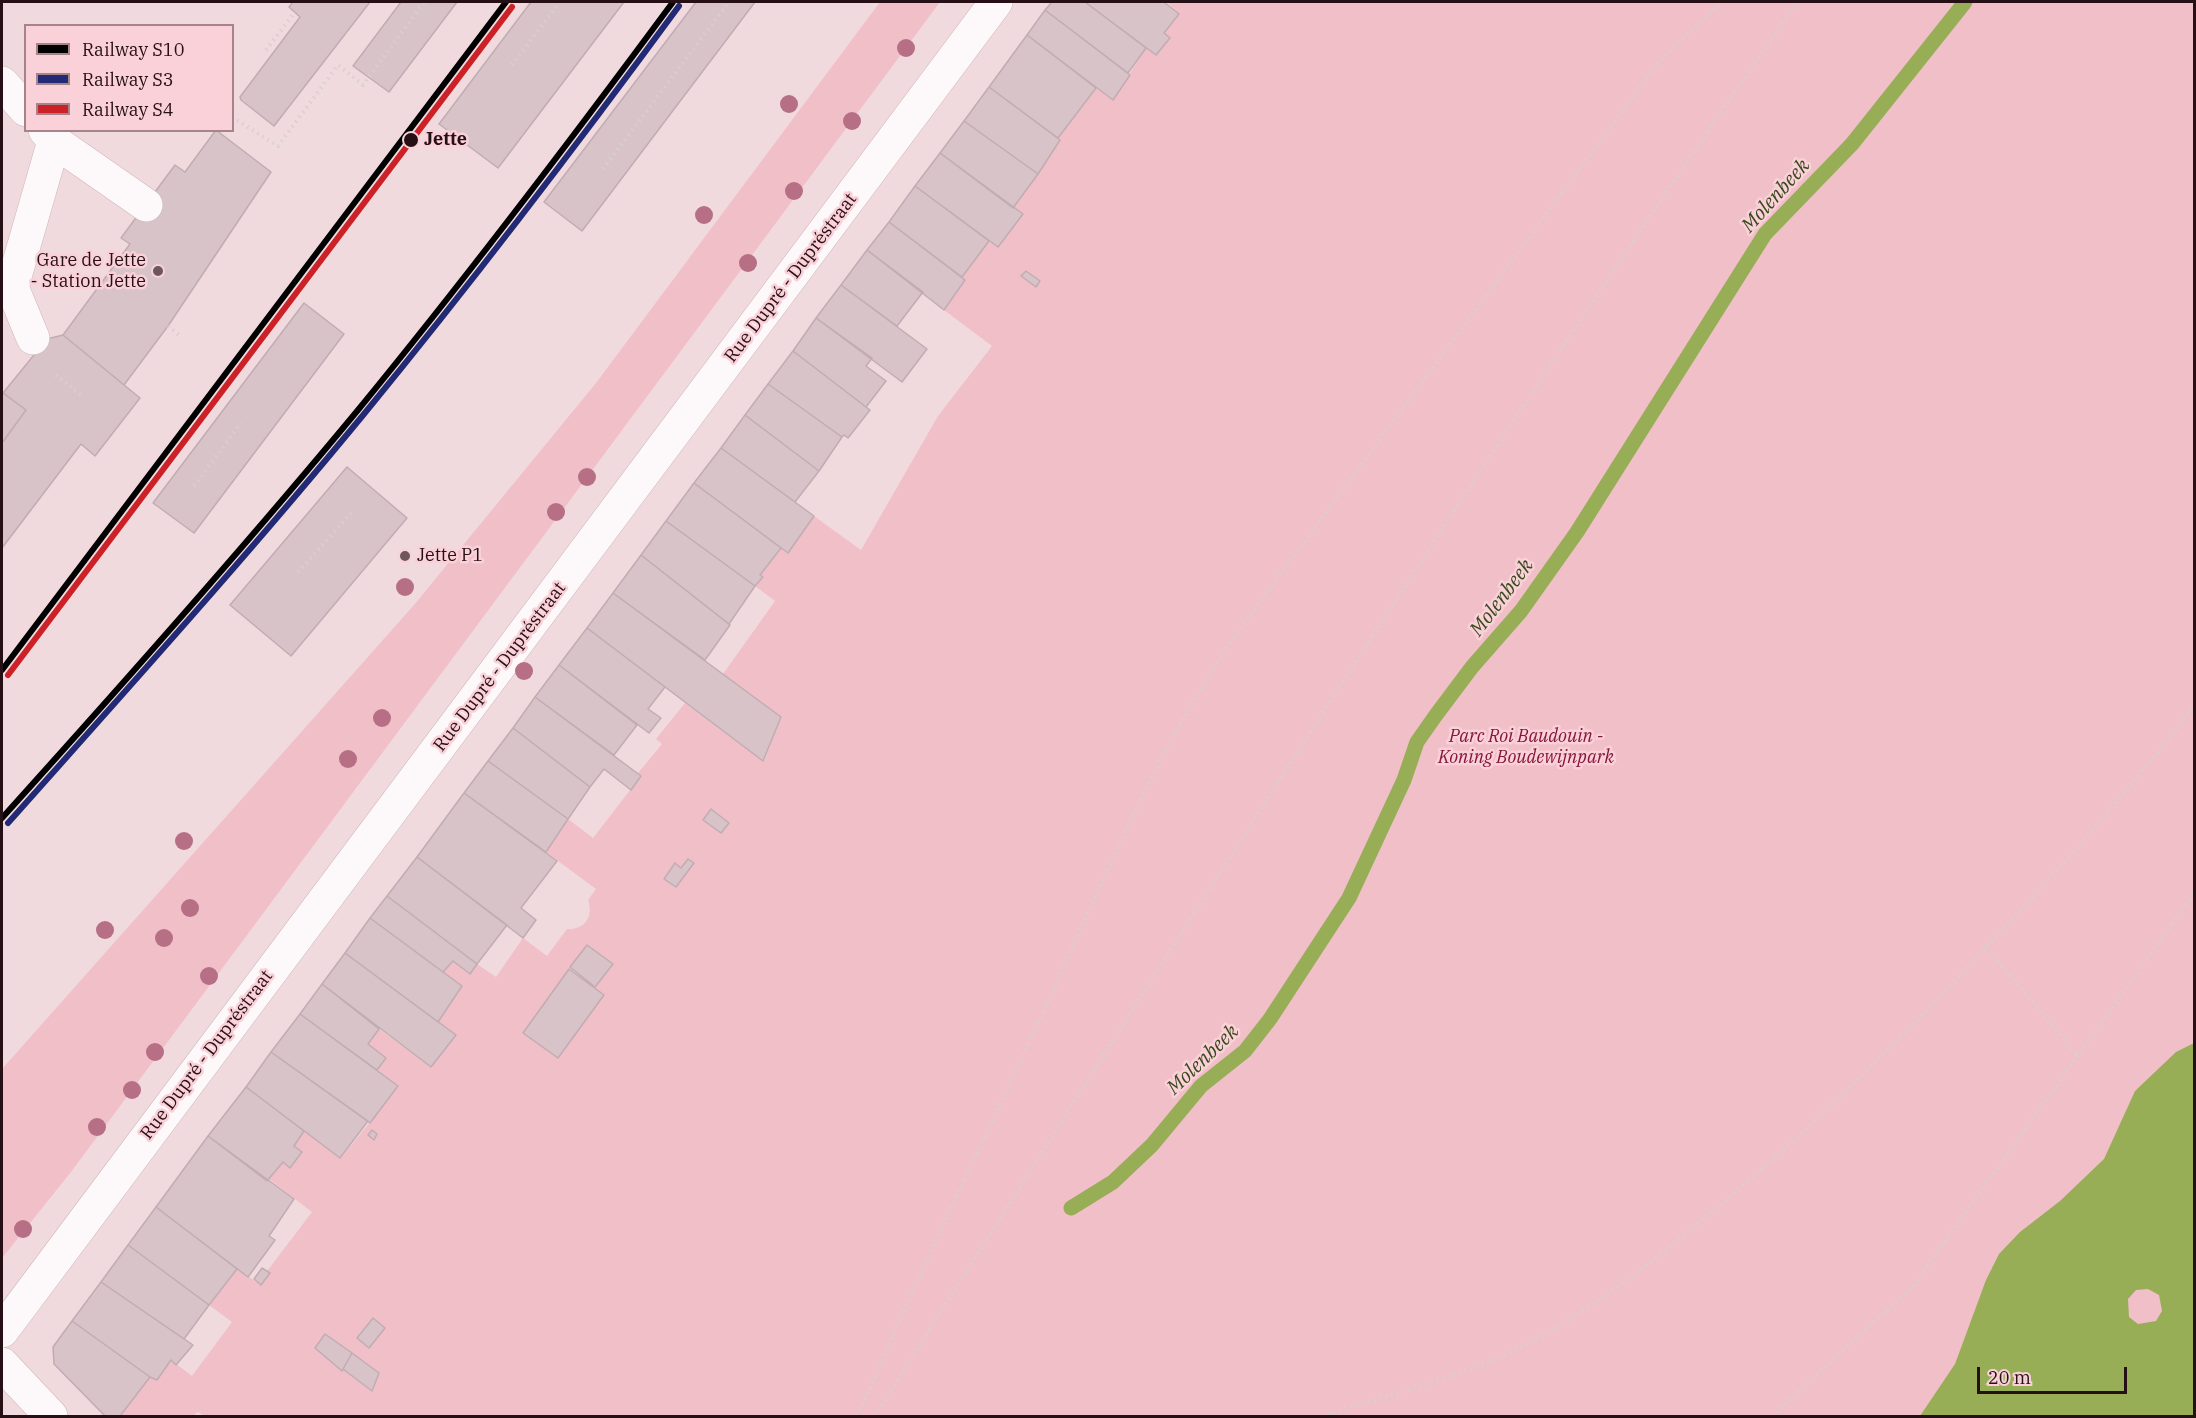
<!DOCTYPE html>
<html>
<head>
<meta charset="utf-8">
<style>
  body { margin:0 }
  #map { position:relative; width:2196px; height:1418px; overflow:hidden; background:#f1dade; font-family:"IBM Plex Serif",serif }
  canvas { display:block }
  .frame { position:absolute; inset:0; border:3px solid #271015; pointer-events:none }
  .legend { position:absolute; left:24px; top:24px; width:210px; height:108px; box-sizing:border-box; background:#fad1d8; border:2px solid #a6848a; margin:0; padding:8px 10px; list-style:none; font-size:18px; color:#271015 }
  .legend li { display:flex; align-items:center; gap:12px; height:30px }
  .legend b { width:30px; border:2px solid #a6848a }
  .scale { position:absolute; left:1977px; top:1367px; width:150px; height:27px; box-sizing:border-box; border:3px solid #271015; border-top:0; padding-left:8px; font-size:18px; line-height:21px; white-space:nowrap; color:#271015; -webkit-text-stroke:4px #fad1d8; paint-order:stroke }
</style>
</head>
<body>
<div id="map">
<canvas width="2196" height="1418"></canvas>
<div class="frame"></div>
<ul class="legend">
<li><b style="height:8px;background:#000"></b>Railway S10</li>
<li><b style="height:8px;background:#222975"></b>Railway S3</li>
<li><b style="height:8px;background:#cb2127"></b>Railway S4</li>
</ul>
<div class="scale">20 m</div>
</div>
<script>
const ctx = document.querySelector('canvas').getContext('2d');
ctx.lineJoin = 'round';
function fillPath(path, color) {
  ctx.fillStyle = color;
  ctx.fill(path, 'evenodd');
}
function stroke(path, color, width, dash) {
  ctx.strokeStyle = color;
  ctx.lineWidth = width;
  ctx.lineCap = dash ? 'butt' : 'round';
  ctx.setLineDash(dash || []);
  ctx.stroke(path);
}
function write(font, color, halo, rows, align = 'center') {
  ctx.font = font + ' "IBM Plex Serif",serif';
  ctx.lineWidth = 5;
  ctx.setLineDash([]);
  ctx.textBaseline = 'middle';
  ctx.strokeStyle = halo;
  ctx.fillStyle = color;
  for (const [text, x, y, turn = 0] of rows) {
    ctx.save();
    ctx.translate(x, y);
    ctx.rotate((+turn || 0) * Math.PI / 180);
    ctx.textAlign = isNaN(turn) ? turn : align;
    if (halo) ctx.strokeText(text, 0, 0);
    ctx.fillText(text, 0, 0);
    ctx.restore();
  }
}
const green = new Path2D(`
  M880 2H940L71 1172 2 1258V1069L414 605 596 383Z
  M1167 2H2194V1416H204L198 1412 193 1416H120L150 1377 157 1379 171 1360 192 1376 232 1322 209 1305 237 1269 258 1283 312 1212 269 1179 283 1162 291 1168 302 1153 294 1146 304 1131 341 1158 398 1087 377 1070 386 1058 368 1044 379 1029 431 1067 443 972 453 961 469 974 477 964 496 977 523 938 547 956 567 929C585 930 594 916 588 900L596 889 546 852 568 819 593 838 641 776 638 773 662 744 656 739 685 703 764 761 781 717 723 674 775 601 755 586 763 577 760 575 781 548 788 553 814 516 861 550 938 416 992 346 944 310 965 281 962 277 989 241 998 247 1013 208 1060 141 1058 138 1096 88 1113 100 1146 48 1156 54 1164 33 1179 14ZM570 969 604 995 558 1058 568 971ZM325 1334 379 1373 372 1391 315 1348Z`);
const water = new Path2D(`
  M2194 1043V1416H1920L1955 1364 1986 1280 1999 1254 2020 1232 2060 1201 2104 1159 2135 1091 2176 1052ZM2148 1289 2159 1295 2162 1311 2156 1321 2138 1324 2129 1317 2128 1299 2136 1290Z`);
const stream = new Path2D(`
  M1071 1208 1113 1182 1152 1145 1201 1086 1245 1051 1270 1019 1349 898 1404 780 1417 742 1436 715 1472 667 1521 611 1577 532 1765 234 1852 144 1965 2`);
const building = new Path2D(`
  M293 2H370L274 126 241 100 240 97 300 17 289 7Z
  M401 2H457L389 92 353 66Z
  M531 2H624L498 168 439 124Z
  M696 2H755L582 231 544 202Z
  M1052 2H1085L1146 48 1128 73 1045 10Z
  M1085 2H1164L1179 14 1164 33 1170 38 1156 55Z
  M1045 10 1130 75 1113 100 1027 35Z
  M1027 35 1096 88 1058 138 989 87Z
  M989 87 1060 140 1038 174 964 121Z
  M964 121 1038 174 1013 208 940 153Z
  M216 130 271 172 168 326 124 385 63 335 130 244 121 238 175 165 185 172Z
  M940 153 1023 214 998 247 915 186Z
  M915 186 989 241 962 277 889 222Z
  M889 222 965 280 944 310 867 250Z
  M867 250 923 292 897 326 841 285Z
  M1026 271 1040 281 1036 287 1021 276Z
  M841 285 927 349 902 382 816 318Z
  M304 303 344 334 194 533 153 503Z
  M816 318 872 358 866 366 886 381 866 407 793 351Z
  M63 335 140 398 95 456 81 444 2 548V443L26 410 3 393 47 339Z
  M793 351 870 410 848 438 844 435 842 437 768 384Z
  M768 384 842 437 819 471 745 415Z
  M2 392 26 410 2 443Z
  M745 415 819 471 795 502 721 448Z
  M721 448 814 516 788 553 694 483Z
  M347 467 407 518 291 656 230 605Z
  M694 483 781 548 760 575 763 577 755 586 666 521Z
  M666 521 755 586 729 624 641 555Z
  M641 555 730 625 705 660 613 593Z
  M613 593 781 717 763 761 587 628Z
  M587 628 665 687 648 709 661 718 649 733 559 665Z
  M559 665 637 725 614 755 535 697Z
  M535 697 641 776 631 790 604 769 590 787 513 728Z
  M513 728 590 787 568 819 488 761Z
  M488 761 568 819 546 852 464 793Z
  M464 793 557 861 521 908 536 920 523 938 417 857Z
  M711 809 729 823 721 833 703 820Z
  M417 857 507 925 477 964 387 896Z
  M688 859 694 863 676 887 664 879 675 863 681 868Z
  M387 896 477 964 470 974 453 961 443 972 370 918Z
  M370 918 462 986 438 1022 345 953Z
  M587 945 613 964 595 987 570 967Z
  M345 953 456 1035 431 1067 322 984Z
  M569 969 604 995 558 1058 523 1033Z
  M322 984 379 1029 368 1044 386 1058 377 1070 300 1014Z
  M300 1014 398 1086 370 1123 271 1052Z
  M271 1052 368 1121 340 1158 246 1087Z
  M246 1087 304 1131 294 1146 302 1152 290 1168 283 1162 267 1181 208 1136Z
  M372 1130 377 1134 374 1140 368 1135Z
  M208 1136 294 1199 269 1236 275 1240 248 1277 156 1207Z
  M156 1207 237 1269 209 1305 128 1245Z
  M128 1245 209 1305 184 1339 101 1282Z
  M262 1268 270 1273 261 1285 254 1279Z
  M101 1282 193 1345 176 1365 171 1360 157 1380 150 1377 72 1321Z
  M373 1318 385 1328 369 1348 357 1338Z
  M72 1321 150 1377 120 1416H105L54 1364 53 1347Z
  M325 1334 352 1353 342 1371 315 1348Z
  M352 1353 379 1373 372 1391 343 1369Z`);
const path = new Path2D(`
  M266 50 295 12
  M512 65 560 2
  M232 117 278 146 338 65 363 85 424 2
  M603 169 729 2
  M168 326 179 335
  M56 375 81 395
  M194 486 241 423
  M298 572 352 512
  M1986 947 2079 1057
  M858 1416C917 1277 983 1141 1047 1004 1104 879 1157 749 1235 636L1657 64 1722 2
  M875 1416C1176 941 1476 464 1797 2
  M1322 1416C1394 1394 1471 1375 1538 1338 1601 1303 1656 1259 1710 1213 1800 1138 1884 1056 1964 971 2044 885 2124 799 2194 706
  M1772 1416 1913 1286 2194 893`);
const pedestrian = new Path2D(`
  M2 83 26 110
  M54 141 146 205
  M33 338 12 287 54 141 45 130`);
const minor = new Path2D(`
  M2 1331 996 2
  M2 1364 51 1416`);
const rail1 = new Path2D(`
  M2 670 506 2
  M2 818C123 684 243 549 358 410 467 277 571 140 673 2`);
const rail2 = new Path2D(`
  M8 823C128 688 249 554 364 414 473 281 577 145 679 6`);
const rail3 = new Path2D(`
  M8 675 512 7`);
const trees = [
  [906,48],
  [789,104],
  [852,121],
  [794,191],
  [704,215],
  [748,263],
  [587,477],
  [556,512],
  [405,587],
  [524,671],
  [382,718],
  [348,759],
  [184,841],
  [190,908],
  [105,930],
  [164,938],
  [209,976],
  [155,1052],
  [132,1090],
  [97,1127],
  [23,1229]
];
const markers = [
  [411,140,8,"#271015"],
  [158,271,6,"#6e575b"],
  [405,556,6,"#6e575b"]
];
const stopNames = [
  ["Jette",424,140]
];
const poiNames = [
  ["Gare de Jette",146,261],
  ["- Station Jette",146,282],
  ["Jette P1",417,556,"left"]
];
const streetNames = [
  ["Rue Dupré - Dupréstraat",791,278,-53],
  ["Rue Dupré - Dupréstraat",500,667,-53],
  ["Rue Dupré - Dupréstraat",207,1055,-53]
];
const parkNames = [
  ["Parc Roi Baudouin -",1526,737],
  ["Koning Boudewijnpark",1526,758]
];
const waterNames = [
  ["Molenbeek",1776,196,-48],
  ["Molenbeek",1502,598,-53],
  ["Molenbeek",1203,1060,-44]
];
fillPath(green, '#f1bfc8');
fillPath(water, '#97ae57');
stroke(stream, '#97ae57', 15);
fillPath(building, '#d8c3c9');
stroke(building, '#c1acb3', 1.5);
stroke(pedestrian, '#cdb6ba', 34);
stroke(minor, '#cdb6ba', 34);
stroke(path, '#d7d0d1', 4, [1.5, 4.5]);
stroke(pedestrian, '#fdf9fa', 33);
stroke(minor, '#fdf9fa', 33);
stroke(rail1, '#000', 6);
stroke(rail2, '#222975', 6);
stroke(rail3, '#cb2127', 6);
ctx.fillStyle = '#b66f85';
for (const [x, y] of trees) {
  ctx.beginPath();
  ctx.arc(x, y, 9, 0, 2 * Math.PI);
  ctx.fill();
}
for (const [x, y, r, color] of markers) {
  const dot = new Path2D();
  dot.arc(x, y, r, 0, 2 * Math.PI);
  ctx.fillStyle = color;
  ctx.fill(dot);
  stroke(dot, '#fad1d8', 2);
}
write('bold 18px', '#271015', '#fad1d8', stopNames, 'left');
write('18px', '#271015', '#fad1d8', poiNames, 'right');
write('18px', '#271015', '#fad1d8', streetNames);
write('italic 18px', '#86173c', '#fad1d8', parkNames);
write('italic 20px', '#384a1b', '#fad1d8', waterNames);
</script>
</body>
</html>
